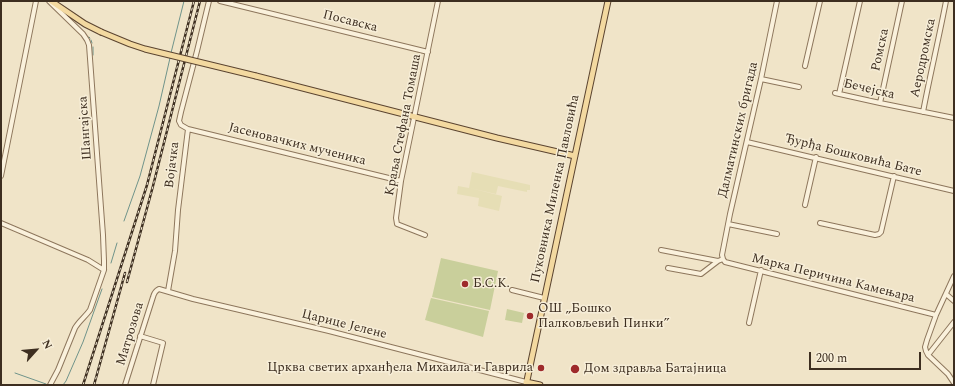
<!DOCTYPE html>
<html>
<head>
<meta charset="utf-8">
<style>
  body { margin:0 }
  #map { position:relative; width:955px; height:386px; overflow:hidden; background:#f0e4c8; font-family:Spectral,serif }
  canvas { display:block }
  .frame { position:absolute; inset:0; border:2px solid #3d2e20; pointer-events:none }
  .north { position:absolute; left:16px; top:330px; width:40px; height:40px; -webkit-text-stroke:3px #f7eed8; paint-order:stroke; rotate:63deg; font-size:11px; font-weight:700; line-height:16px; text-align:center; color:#3d2e20 }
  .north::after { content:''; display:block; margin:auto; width:14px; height:18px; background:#3d2e20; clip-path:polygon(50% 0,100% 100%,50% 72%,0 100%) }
  .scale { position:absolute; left:809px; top:352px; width:112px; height:18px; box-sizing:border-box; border:2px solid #3d2e20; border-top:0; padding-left:5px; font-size:12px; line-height:14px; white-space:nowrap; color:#3d2e20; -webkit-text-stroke:3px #f7eed8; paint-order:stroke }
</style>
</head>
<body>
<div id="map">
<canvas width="955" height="386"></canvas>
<div class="frame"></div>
<div class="north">N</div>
<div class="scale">200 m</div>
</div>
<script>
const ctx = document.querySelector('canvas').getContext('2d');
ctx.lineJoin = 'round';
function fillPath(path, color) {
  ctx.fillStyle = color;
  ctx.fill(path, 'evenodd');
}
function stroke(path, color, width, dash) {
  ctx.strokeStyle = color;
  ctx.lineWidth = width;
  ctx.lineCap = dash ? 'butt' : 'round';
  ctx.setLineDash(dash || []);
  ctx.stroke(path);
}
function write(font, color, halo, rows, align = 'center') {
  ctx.font = font + ' Spectral,serif';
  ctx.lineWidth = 3;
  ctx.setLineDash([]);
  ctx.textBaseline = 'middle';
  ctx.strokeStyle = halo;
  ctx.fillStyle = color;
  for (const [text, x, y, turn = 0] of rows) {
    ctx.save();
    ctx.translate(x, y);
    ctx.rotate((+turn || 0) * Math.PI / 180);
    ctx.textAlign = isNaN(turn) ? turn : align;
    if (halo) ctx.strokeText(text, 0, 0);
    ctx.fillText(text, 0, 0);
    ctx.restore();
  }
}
const farmland = new Path2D(`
  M472 172 530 185V190H527V192L498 186 496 194 470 188 502 196 499 211 478 206 479 198 457 194 458 186 469 188Z`);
const green = new Path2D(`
  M441 258 498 271 490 310 432 297Z
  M431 298 489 311 483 337 425 320Z
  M507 309 524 313 522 323 505 320Z`);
const stream = new Path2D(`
  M89 37 90 38
  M91 40 92 43
  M93 47V55
  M171 53 184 1
  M124 221 140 176 159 106 170 58
  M111 263 117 243
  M15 373 46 384
  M63 385 66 381 83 342 102 289`);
const minor = new Path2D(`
  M49 1 83 34 87 40 89 45 103 235 104 261V270L90 310C85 317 79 321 75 328L58 370 50 385
  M209 1 197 51 181 112 179 121 181 125 188 129 401 181
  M220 1 428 52
  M777 1 761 79 730 214 722 255 723 259 725 262 936 315
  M805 66 820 1
  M761 79 799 87
  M835 93 880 103 954 118
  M839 94 860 1
  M880 103 902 1
  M923 112C930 75 939 38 946 1
  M747 142 954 191
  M1 176 36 1
  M805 205 816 157
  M1 223 88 260 104 270
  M820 223 875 235 879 234 881 232 894 176
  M728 224 777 234
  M425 235 397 224 396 218 401 181 438 1
  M661 250 718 261 723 259
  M668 268 701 274 718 261
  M954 276 936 315 927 340 925 347 926 351 928 355 948 374 954 383
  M512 290 544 298
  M168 291 175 251 178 210 188 129
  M946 294 954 301
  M749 323 761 270
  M140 336 163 343 153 385
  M928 355 954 322
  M125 385 153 297C154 293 155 291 159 289L193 299 329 331 526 382`);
const major = new Path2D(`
  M51 1 85 24 101 32
  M256 76 497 138 575 156
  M526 382 540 385
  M526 385 608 1`);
const rail = new Path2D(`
  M127 282 153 186 200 1
  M83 385 147 185 194 1
  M94 385 125 273`);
const majorBridge = new Path2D(`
  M101 32 130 44 145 49 256 76`);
const markers = [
  [465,284,4,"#9e2a2b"],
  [530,316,4,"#9e2a2b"],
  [541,368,4,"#9e2a2b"],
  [575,369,5,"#9e2a2b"]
];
const streetNames = [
  ["Посавска",350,22,14],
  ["Ромска",881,50,-78],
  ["Аеродромска",924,58,-78],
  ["Бечејска",869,90,13],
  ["Краља Стефана Томаша",404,125,-79],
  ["Шангајска",86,128,-94],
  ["Далматинских бригада",739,130,-77],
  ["Јасеновачких мученика",297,145,14],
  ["Ђурђа Бошковића Бате",853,156,14],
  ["Војачка",173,165,-83],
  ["Пуковника Миленка Павловића",556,189,-78],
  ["Марка Перичина Камењара",833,279,14],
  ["Царице Јелене",344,325,14],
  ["Матрозова",131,334,-73]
];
const poiNames = [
  ["Б.С.К.",473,284],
  ["ОШ „Бошко",538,309],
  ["Палковљевић Пинки”",538,324],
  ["Црква светих арханђела Михаила и Гаврила",533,368,"right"],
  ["Дом здравља Батајница",584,369]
];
fillPath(farmland, '#e6deb5');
fillPath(green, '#c9cf9b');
stroke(stream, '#6f938a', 1);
stroke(minor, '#8d765c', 6);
stroke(major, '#5b4430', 7);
stroke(minor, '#faf1dc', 4);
stroke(major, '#f3d9a0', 5);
stroke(rail, '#3d2e20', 2.5);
stroke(rail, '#f7eed8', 1, [3]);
stroke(majorBridge, '#5b4430', 7, []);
stroke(majorBridge, '#f3d9a0', 5);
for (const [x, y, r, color] of markers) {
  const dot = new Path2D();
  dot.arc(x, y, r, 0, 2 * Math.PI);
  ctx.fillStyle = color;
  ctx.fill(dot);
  stroke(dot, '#f7eed8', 1.5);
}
write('13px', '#3d2e20', '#f7eed8', streetNames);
write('13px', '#3d2e20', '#f7eed8', poiNames, 'left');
</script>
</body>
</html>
